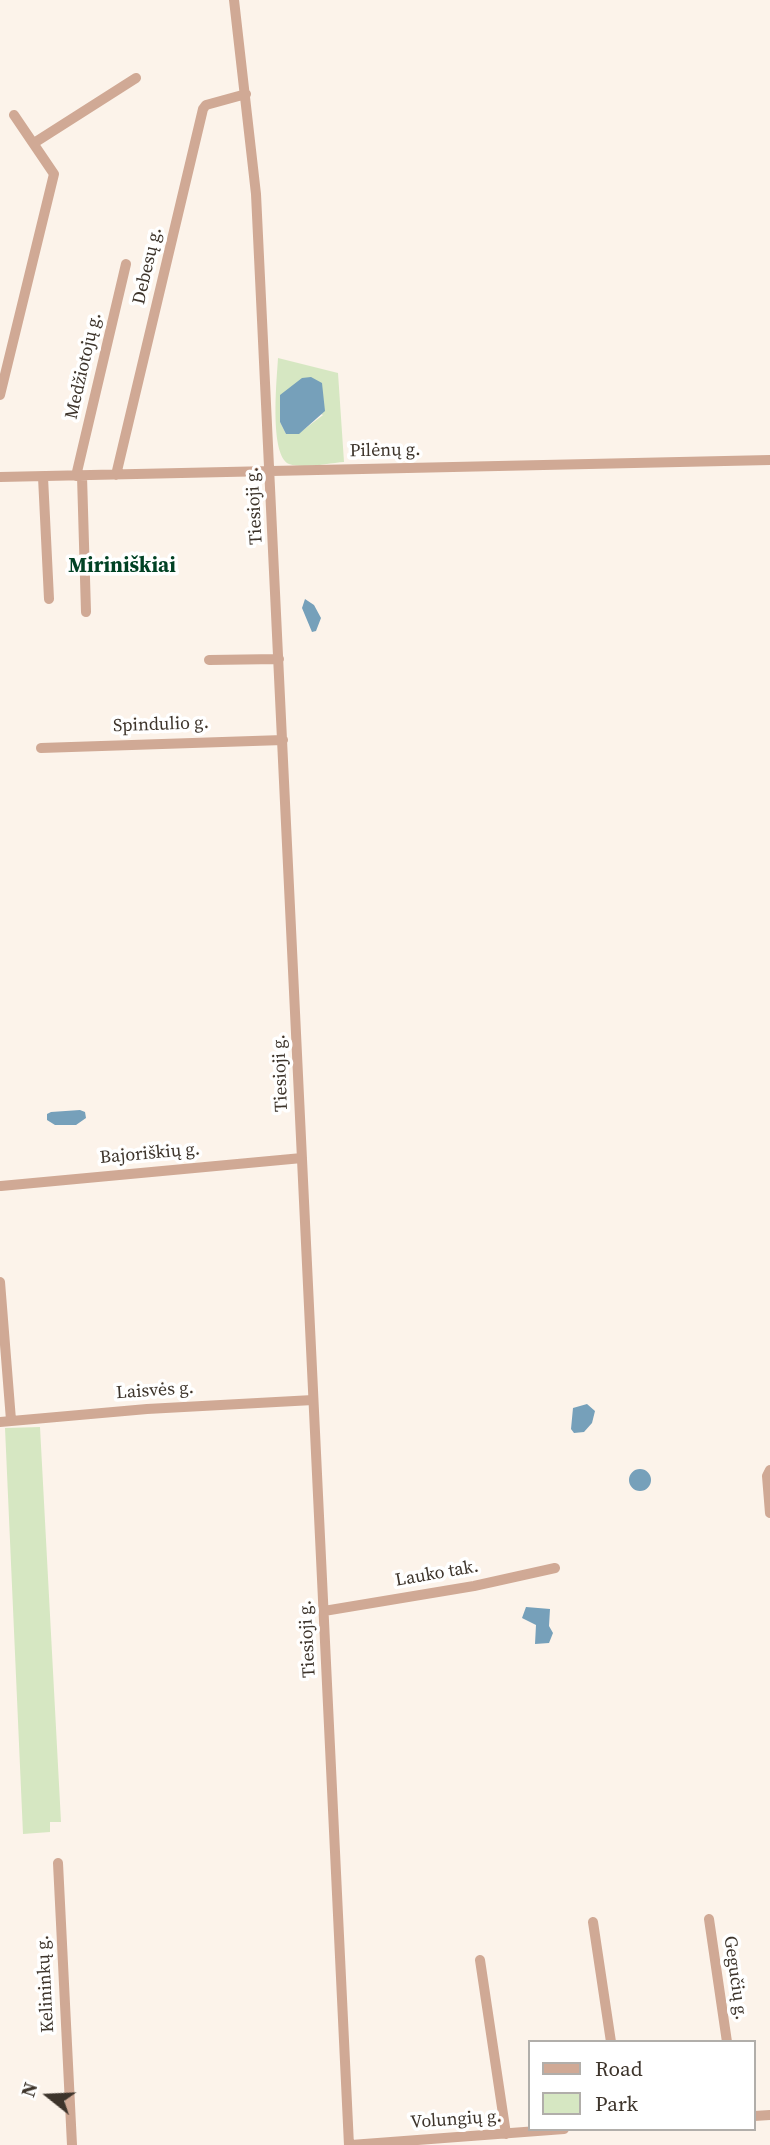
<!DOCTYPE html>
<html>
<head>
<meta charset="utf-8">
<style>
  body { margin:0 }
  #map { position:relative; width:770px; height:2145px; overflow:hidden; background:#fcf3ea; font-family:"Source Serif 4",serif }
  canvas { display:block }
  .legend { position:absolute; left:528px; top:2040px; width:228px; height:91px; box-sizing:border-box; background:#fff; border:2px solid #b1aeaa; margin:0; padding:9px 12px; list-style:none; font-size:21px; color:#3d342b }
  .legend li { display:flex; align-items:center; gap:14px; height:35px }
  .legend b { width:35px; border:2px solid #b1aeaa }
  .north { position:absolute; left:14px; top:2061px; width:70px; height:70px; -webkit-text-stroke:5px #fff; paint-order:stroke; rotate:288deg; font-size:19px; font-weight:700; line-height:28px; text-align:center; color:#3d342b }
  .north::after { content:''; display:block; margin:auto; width:24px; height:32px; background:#3d342b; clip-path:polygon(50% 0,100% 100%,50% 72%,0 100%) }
</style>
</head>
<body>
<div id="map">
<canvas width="770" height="2145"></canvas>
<ul class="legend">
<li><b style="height:9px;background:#d0a995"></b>Road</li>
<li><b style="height:19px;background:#d6e7c2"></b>Park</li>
</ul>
<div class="north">N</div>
</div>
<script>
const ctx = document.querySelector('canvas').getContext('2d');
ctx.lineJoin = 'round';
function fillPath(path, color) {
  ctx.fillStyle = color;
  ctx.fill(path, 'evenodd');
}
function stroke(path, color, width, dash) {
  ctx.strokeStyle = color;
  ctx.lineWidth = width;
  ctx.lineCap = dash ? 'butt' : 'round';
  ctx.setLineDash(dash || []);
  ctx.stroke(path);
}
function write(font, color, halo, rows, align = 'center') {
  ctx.font = font + ' "Source Serif 4",serif';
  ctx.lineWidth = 7;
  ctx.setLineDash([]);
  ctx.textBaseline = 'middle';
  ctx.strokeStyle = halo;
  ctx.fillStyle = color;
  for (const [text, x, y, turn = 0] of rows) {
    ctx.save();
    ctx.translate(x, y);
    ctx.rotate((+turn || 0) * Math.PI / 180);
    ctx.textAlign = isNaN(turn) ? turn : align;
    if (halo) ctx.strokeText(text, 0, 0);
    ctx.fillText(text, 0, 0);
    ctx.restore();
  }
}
const green = new Path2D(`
  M278 358 338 373 344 462C329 463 304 469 289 464 269 455 277 378 278 358ZM280 395 323 415 298 434H286L280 422Z
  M40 1427 61 1822H50V1832L23 1834 5 1428Z`);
const water = new Path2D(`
  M311 377 322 383 325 411 299 434H286L280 422V395L302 378Z
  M305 599 314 605 321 618 316 631 312 632 302 608Z
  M80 1110 85 1112 86 1118 76 1125H55L47 1120V1114L51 1112Z
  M587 1404 595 1411 592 1423 584 1432 574 1433 571 1429 573 1408Z
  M629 1480a11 11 0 1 1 22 0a11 11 0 1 1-22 0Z
  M526 1607 550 1609 549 1626 553 1633 549 1643 535 1644 536 1625 522 1618Z`);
const minor = new Path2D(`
  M234 0 256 194 349 2145
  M34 143 136 78
  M0 395 54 174 14 115
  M116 475 203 109 206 105 246 94
  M76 476 126 264
  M82 476 86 612
  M0 477 770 460
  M43 477 49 599
  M209 660 279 659
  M41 748 283 740
  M1 1186 302 1158
  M0 1282 11 1420
  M0 1422 147 1409 313 1400
  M770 1470 767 1476 770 1513
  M324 1611 474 1586 555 1568
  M58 1863 72 2145
  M709 1919 727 2042
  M593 1922 611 2042
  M480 1960 506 2134
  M754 2116 770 2115
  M351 2145 564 2129`);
const streetNames = [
  ["Debesų g.",148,266,-77],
  ["Medžiotojų g.",84,366,-77],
  ["Pilėnų g.",385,451,-1],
  ["Tiesioji g.",255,506,-93],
  ["Spindulio g.",161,725,-2],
  ["Tiesioji g.",281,1073,-92],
  ["Bajoriškių g.",150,1154,-5],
  ["Laisvės g.",155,1391,-4],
  ["Lauko tak.",437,1574,-10],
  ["Tiesioji g.",308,1639,-93],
  ["Gegučių g.",735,1978,82],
  ["Kelininkų g.",46,1984,-93],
  ["Volungių g.",456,2120,-4]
];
const quarterNames = [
  ["Miriniškiai",122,567]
];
fillPath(green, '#d6e7c2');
fillPath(water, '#76a0ba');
stroke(minor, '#d0a995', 10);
write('18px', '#3d342b', '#fff', streetNames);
write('bold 21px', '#014224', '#fff', quarterNames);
</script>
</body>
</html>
